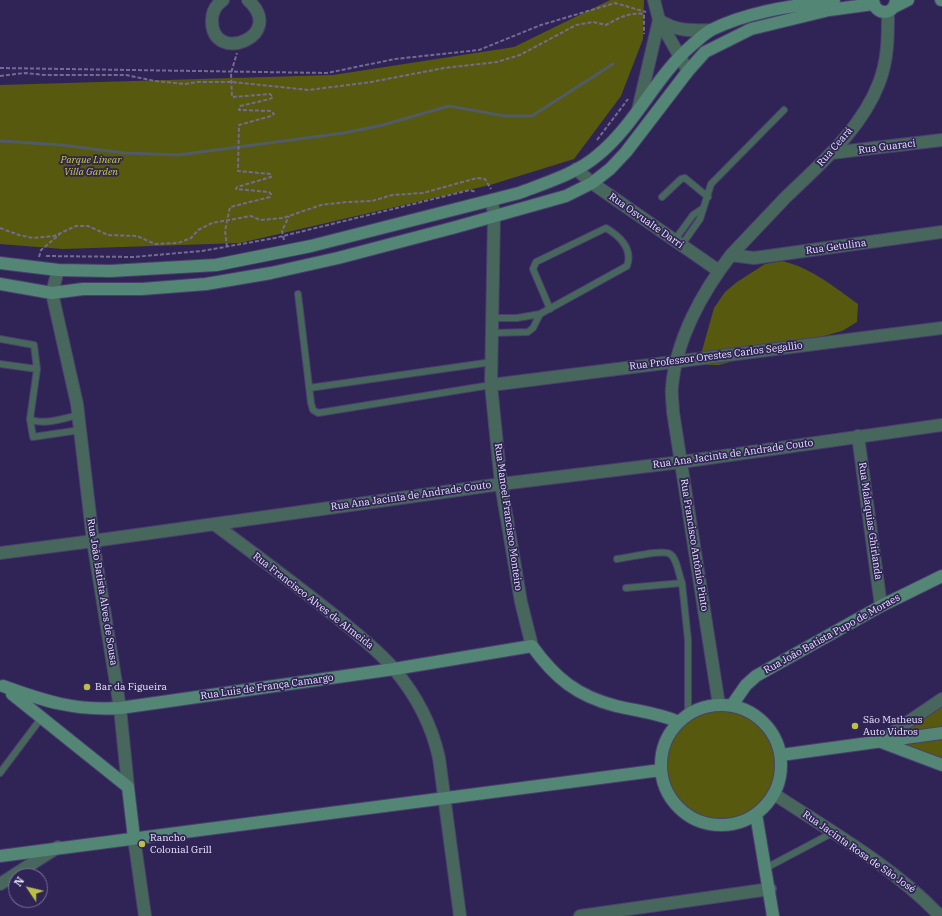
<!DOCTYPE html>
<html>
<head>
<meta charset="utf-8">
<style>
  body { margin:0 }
  #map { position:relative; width:942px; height:916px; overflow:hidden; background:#302457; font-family:"IBM Plex Serif",serif }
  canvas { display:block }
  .north { position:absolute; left:8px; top:868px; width:40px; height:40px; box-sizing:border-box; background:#302457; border:1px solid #7a7299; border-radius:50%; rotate:305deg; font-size:11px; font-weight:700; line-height:16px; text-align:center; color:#e9e7fb }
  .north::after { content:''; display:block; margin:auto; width:14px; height:18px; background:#bbc044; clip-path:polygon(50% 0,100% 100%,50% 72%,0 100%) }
</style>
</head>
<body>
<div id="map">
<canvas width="942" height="916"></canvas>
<div class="north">N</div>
</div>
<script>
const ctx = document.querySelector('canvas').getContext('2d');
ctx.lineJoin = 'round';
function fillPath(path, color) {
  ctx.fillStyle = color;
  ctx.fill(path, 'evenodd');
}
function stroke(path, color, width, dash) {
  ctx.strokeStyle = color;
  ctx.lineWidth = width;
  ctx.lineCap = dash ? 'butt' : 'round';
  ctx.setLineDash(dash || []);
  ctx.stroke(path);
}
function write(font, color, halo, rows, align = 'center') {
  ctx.font = font + ' "IBM Plex Serif",serif';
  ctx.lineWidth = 3.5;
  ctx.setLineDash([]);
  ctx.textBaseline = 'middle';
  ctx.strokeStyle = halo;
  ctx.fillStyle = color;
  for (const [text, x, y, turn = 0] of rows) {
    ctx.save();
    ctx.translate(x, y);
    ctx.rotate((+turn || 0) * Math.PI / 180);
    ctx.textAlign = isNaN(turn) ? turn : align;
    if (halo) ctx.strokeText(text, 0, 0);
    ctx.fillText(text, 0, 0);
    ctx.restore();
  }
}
const green = new Path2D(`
  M610 0H644L643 39 621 96 574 159 490 185 240 243 63 249 0 244V85L333 75 514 47Z
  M782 261C812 268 834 287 858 304L857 322 842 331 719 365H698L714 308 725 292 737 282 765 264Z
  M942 699V765L880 741Z
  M661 765a60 60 0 1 1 120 0a60 60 0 1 1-120 0Z`);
const stream = new Path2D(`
  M0 141 62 145 124 153 178 155 344 133 383 125 449 106 505 116H532L613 64`);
const path = new Path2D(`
  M0 68 327 73 395 59 479 50 541 25 615 3 646 12
  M0 76 25 73 45 75H126L155 81 185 84 198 82H232L309 90 371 82 444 68 497 62 520 55 576 25 593 22 606 25C619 18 628 12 644 14V34
  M597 140 628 99
  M0 228 19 235 33 238 54 236 76 226H88L108 235 137 236 155 244 178 243 191 238 198 230 212 223 251 216 260 220 283 218 321 205 346 202 372 201 392 195 423 193 477 178 485 179 491 189
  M284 240 282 231 289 216
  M227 247 225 231 230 207 270 197 271 194 269 192 236 189 237 187 271 177V174L238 171 239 125 271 116 274 114 271 111 239 110 240 106 270 99 273 97 270 94 232 97 231 73 237 53
  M46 256 133 257 202 251 275 238 470 190 476 192
  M39 257 41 250 60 234`);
const lane = new Path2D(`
  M662 197 681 179 685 178 708 197
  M674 241 693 215 702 209
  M681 246 700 219 711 184 784 110
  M298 294 311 403 313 410 318 413 491 385
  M494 318H517L540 314 627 266C633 249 621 237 606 228L536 262 533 269 550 309
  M493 333 528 332 533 328 540 314
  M0 339 34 345 37 369
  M0 364 37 369 30 419 33 437 80 430
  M309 388 492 362
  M30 419C42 426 66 418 78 415
  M617 559C627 558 663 549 670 554 677 558 679 576 682 583
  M626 588 682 583 688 640V716
  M0 773 42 717
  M766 868 832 833`);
const street = new Path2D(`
  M223 0C216 5 212 12 212 20 211 66 288 36 248 0
  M654 0 659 20 688 71
  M659 20C675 31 692 31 711 30
  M638 110 659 20
  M831 153 942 140
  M576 169 592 183 719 271
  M492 201 494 216 491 385 501 484 521 602 532 646
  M731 255 754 258 942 232
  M58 270 52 293 77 404 93 541 120 708 128 787
  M491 385 942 328
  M858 436 881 606
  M214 524C256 555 299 587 340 620 358 635 379 651 394 669 416 695 432 726 439 758L460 916
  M0 553 93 541 501 484 681 462 942 425
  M719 705 673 412C673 404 671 395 672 387 676 340 702 292 731 255 749 236 767 217 785 198 820 164 861 130 879 83 888 60 888 37 888 12
  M880 741 942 699
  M774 794C830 831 894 867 940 916
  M134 838 145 916
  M0 884 58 847
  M580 916 770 889`);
const secondary = new Path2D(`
  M873 0C875 16 894 16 896 0
  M941 0H942
  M894 7 908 0
  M0 263 58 270 110 271 216 265 311 246 519 193C545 183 576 174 598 155 636 124 655 77 692 45 698 40 704 34 711 30 749 11 793 6 834 0
  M0 284 52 293 83 289H142L206 284 271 273 338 258 456 227 566 196 592 183 610 169 626 152 688 71 705 52 751 29 829 10 873 4
  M3 686C44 701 75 711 120 708L394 669 532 646C555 678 577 696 616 706 637 711 658 713 679 722
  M12 694 128 787 134 838
  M732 705 746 685 756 676 881 606 942 576
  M661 765a60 60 0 1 1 120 0a60 60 0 1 1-120 0Z
  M881 742 942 765
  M781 755 942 733
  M756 814 773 916
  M0 856 661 770`);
const markers = [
  [87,687,4,"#bbc044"],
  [855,726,4,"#bbc044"],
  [142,844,4,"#bbc044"]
];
const streetNames = [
  ["Rua Ceará",835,147,-49],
  ["Rua Guaraci",887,147,-7],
  ["Rua Osvualte Darri",646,221,35],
  ["Rua Getulina",836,247,-8],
  ["Rua Professor Orestes Carlos Segallio",716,356,-7],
  ["Rua Ana Jacinta de Andrade Couto",733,454,-8],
  ["Rua Ana Jacinta de Andrade Couto",411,496,-8],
  ["Rua Manoel Francisco Monteiro",508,517,82],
  ["Rua Malaquias Ghirlanda",870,521,82],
  ["Rua Francisco Antônio Pinto",694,545,81],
  ["Rua João Batista Alves de Sousa",102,592,81],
  ["Rua Francisco Alves de Almeida",313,601,38],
  ["Rua João Batista Pupo de Moraes",832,634,-29],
  ["Rua Luis de França Camargo",267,687,-8],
  ["Rua Jacinta Rosa de São José",859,852,35]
];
const parkNames = [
  ["Parque Linear",91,160],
  ["Villa Garden",91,172]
];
const poiNames = [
  ["Bar da Figueira",95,687],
  ["São Matheus",863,720],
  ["Auto Vidros",863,732],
  ["Rancho",150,838],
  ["Colonial Grill",150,850]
];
fillPath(green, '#57590e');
stroke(stream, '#505b67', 3);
stroke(lane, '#4a3f6e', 8);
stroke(street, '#4a3f6e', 14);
stroke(secondary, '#4a3f6e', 14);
stroke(path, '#736b93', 2, [4, 2]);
stroke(lane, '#48675c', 6);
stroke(street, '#48675c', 12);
stroke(secondary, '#538675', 12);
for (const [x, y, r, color] of markers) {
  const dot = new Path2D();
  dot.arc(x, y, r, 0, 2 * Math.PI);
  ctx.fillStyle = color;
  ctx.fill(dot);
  stroke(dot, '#302457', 1.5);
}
write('10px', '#e9e7fb', '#302457', streetNames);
write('italic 10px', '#cacf37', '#302457', parkNames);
write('10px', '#e9e7fb', '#302457', poiNames, 'left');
</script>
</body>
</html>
